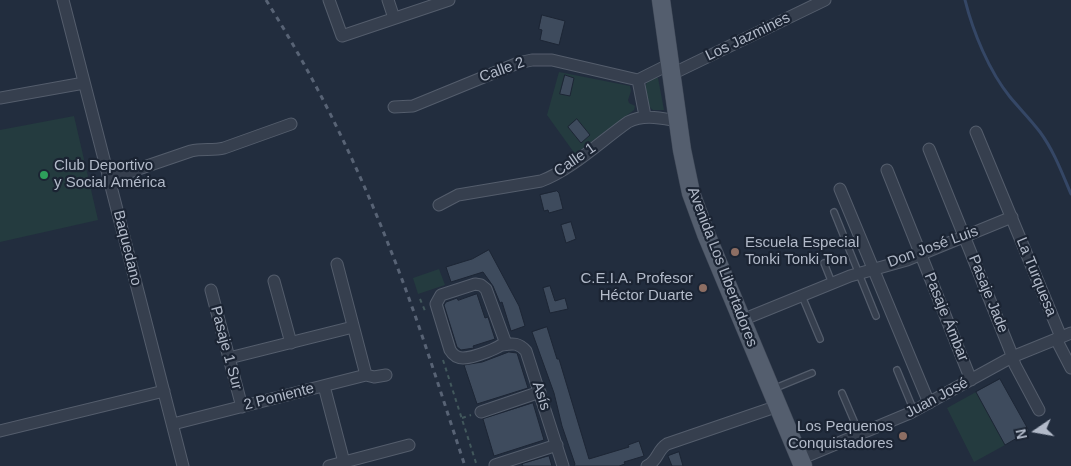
<!DOCTYPE html>
<html>
<head>
<meta charset="utf-8">
<style>
  body { margin:0 }
  #map { position:relative; width:1071px; height:466px; overflow:hidden; background:#222d3e; font-family:Helvetica,sans-serif }
  canvas { display:block }
  .north { position:absolute; left:1011px; top:406px; width:50px; height:50px; -webkit-text-stroke:4px #1b2433; paint-order:stroke; rotate:258deg; font-size:14px; font-weight:700; line-height:20px; text-align:center; color:#b2bac9 }
  .north::after { content:''; display:block; margin:auto; width:18px; height:22px; background:#b2bac9; clip-path:polygon(50% 0,100% 100%,50% 72%,0 100%) }
</style>
</head>
<body>
<div id="map">
<canvas width="1071" height="466"></canvas>
<div class="north">N</div>
</div>
<script>
const ctx = document.querySelector('canvas').getContext('2d');
ctx.lineJoin = 'round';
function fillPath(path, color) {
  ctx.fillStyle = color;
  ctx.fill(path, 'evenodd');
}
function stroke(path, color, width, dash) {
  ctx.strokeStyle = color;
  ctx.lineWidth = width;
  ctx.lineCap = dash ? 'butt' : 'round';
  ctx.setLineDash(dash || []);
  ctx.stroke(path);
}
function write(font, color, halo, rows, align = 'center') {
  ctx.font = font + ' Helvetica,sans-serif';
  ctx.lineWidth = 4.5;
  ctx.setLineDash([]);
  ctx.textBaseline = 'middle';
  ctx.strokeStyle = halo;
  ctx.fillStyle = color;
  for (const [text, x, y, turn = 0] of rows) {
    ctx.save();
    ctx.translate(x, y);
    ctx.rotate((+turn || 0) * Math.PI / 180);
    ctx.textAlign = isNaN(turn) ? turn : align;
    if (halo) ctx.strokeText(text, 0, 0);
    ctx.fillText(text, 0, 0);
    ctx.restore();
  }
}
const green = new Path2D(`
  M559 72 630 86 631 91 628 100 629 103 635 106 634 110 575 154 547 115Z
  M652 78H658L664 110H653C644 103 640 85 652 78Z
  M74 116 98 220 0 242V130Z
  M439 269 445 285 418 294 413 278Z
  M976 392 1005 445 974 462 947 408Z`);
const stream = new Path2D(`
  M965 0C973 32 989 71 1010 97 1020 109 1031 120 1040 132 1054 151 1062 173 1071 194`);
const building = new Path2D(`
  M542 15 565 21 559 45 540 40 542 30 539 29Z
  M565 75 574 78 570 96 560 94Z
  M577 119 590 135 581 143 568 127Z
  M557 191 559 193 563 209 549 213 548 210 544 211 540 195Z
  M571 222 576 239 566 243 561 225Z
  M489 250 519 306 525 326 511 331 502 302 500 303 493 286 483 272 451 282 446 267 472 259Z
  M550 286 555 301 565 298 568 309 550 313 543 288Z
  M477 294 485 318 488 317 495 339 473 346 474 348 461 350 457 347 444 305 446 302 457 298 458 300Z
  M547 327 557 359H559L589 459 629 447 628 445 639 441 644 456 624 462 625 464 619 466H574L575 464 562 426 554 393 532 332Z
  M509 352 517 353 528 388 477 404 464 365 482 362Z
  M1000 379 1029 431 1005 445 976 392Z
  M533 403 544 440 494 456 483 419Z
  M679 452 683 466H672L668 456Z
  M549 456 552 466H523L522 464Z`);
const path = new Path2D(`
  M420 299 426 313
  M443 360 477 466
  M462 418 471 415`);
const lane = new Path2D(`
  M834 212 876 316
  M824 263 832 283
  M802 296 820 339
  M897 370 914 411
  M773 389 812 373
  M842 393 860 435`);
const street = new Path2D(`
  M63 0 183 466
  M329 0 342 36 449 0
  M388 0 394 18
  M672 74 825 0
  M638 80 645 116
  M0 98 84 83
  M394 107 413 106 518 63 532 60H552L638 80 670 64
  M976 132 1061 337
  M929 149 1010 350 1015 365 1039 410
  M887 170 971 380
  M109 179 191 151C202 148 213 151 224 148L291 124
  M840 189 929 403
  M439 205 458 195 541 181C571 170 601 141 628 122 644 114 660 118 678 121
  M337 264 366 375
  M274 281 291 343
  M475 284 481 285 486 289 505 341C502 348 472 358 463 358 457 358 453 355 450 350L436 304 441 295Z
  M211 290 242 407
  M742 320 850 276 907 260 1012 217
  M1056 339 1071 368
  M503 345C513 343 519 343 526 351L563 466
  M229 358 353 327
  M324 386 345 466
  M481 412 540 392
  M173 424 366 375 374 377 386 375
  M0 431 164 391
  M800 459 910 413 1012 357 1071 333
  M495 465 557 445
  M329 466 409 445
  M647 466C658 461 657 450 667 444L778 406`);
const primary = new Path2D(`
  M661 0 682 150 691 193 706 234 803 466`);
const rail = new Path2D(`
  M266 0C316 79 357 164 391 251 419 321 441 394 465 466`);
const markers = [
  [44,175,5,"#2e9e5b"],
  [735,252,5,"#8d6e63"],
  [703,288,5,"#8d6e63"],
  [903,436,5,"#8d6e63"]
];
const streetNames = [
  ["Los Jazmines",748,37,-26],
  ["Calle 2",502,70,-20],
  ["Calle 1",575,160,-35],
  ["Don José Luis",933,247,-20],
  ["Baquedano",127,248,76],
  ["Avenida Los Libertadores",722,267,69],
  ["La Turquesa",1036,277,68],
  ["Pasaje Jade",988,294,68],
  ["Pasaje Ámbar",946,317,68],
  ["Pasaje 1 Sur",226,348,75],
  ["Asís",541,396,72],
  ["2 Poniente",279,397,-14],
  ["Juan José",937,398,-28]
];
const poiNames = [
  ["Club Deportivo",54,166],
  ["y Social América",54,183],
  ["Escuela Especial",745,243],
  ["Tonki Tonki Ton",745,260],
  ["C.E.I.A. Profesor",693,279,"right"],
  ["Héctor Duarte",693,296,"right"],
  ["Los Pequenos",893,427,"right"],
  ["Conquistadores",893,444,"right"]
];
fillPath(green, '#243b3f');
stroke(stream, '#354766', 3);
fillPath(building, '#3e4b5d');
stroke(building, '#1d2635', 1);
stroke(lane, '#545d6c', 8);
stroke(street, '#545d6c', 13);
stroke(primary, '#3f4857', 19);
stroke(path, '#42585c', 2, [4, 4]);
stroke(lane, '#363f4e', 5.5);
stroke(street, '#363f4e', 11);
stroke(primary, '#545e6e', 18);
stroke(rail, '#586375', 3, [5, 5]);
for (const [x, y, r, color] of markers) {
  const dot = new Path2D();
  dot.arc(x, y, r, 0, 2 * Math.PI);
  ctx.fillStyle = color;
  ctx.fill(dot);
  stroke(dot, '#1b2433', 2);
}
write('15px', '#b2bac9', '#1b2433', streetNames);
write('15px', '#b2bac9', '#1b2433', poiNames, 'left');
</script>
</body>
</html>
